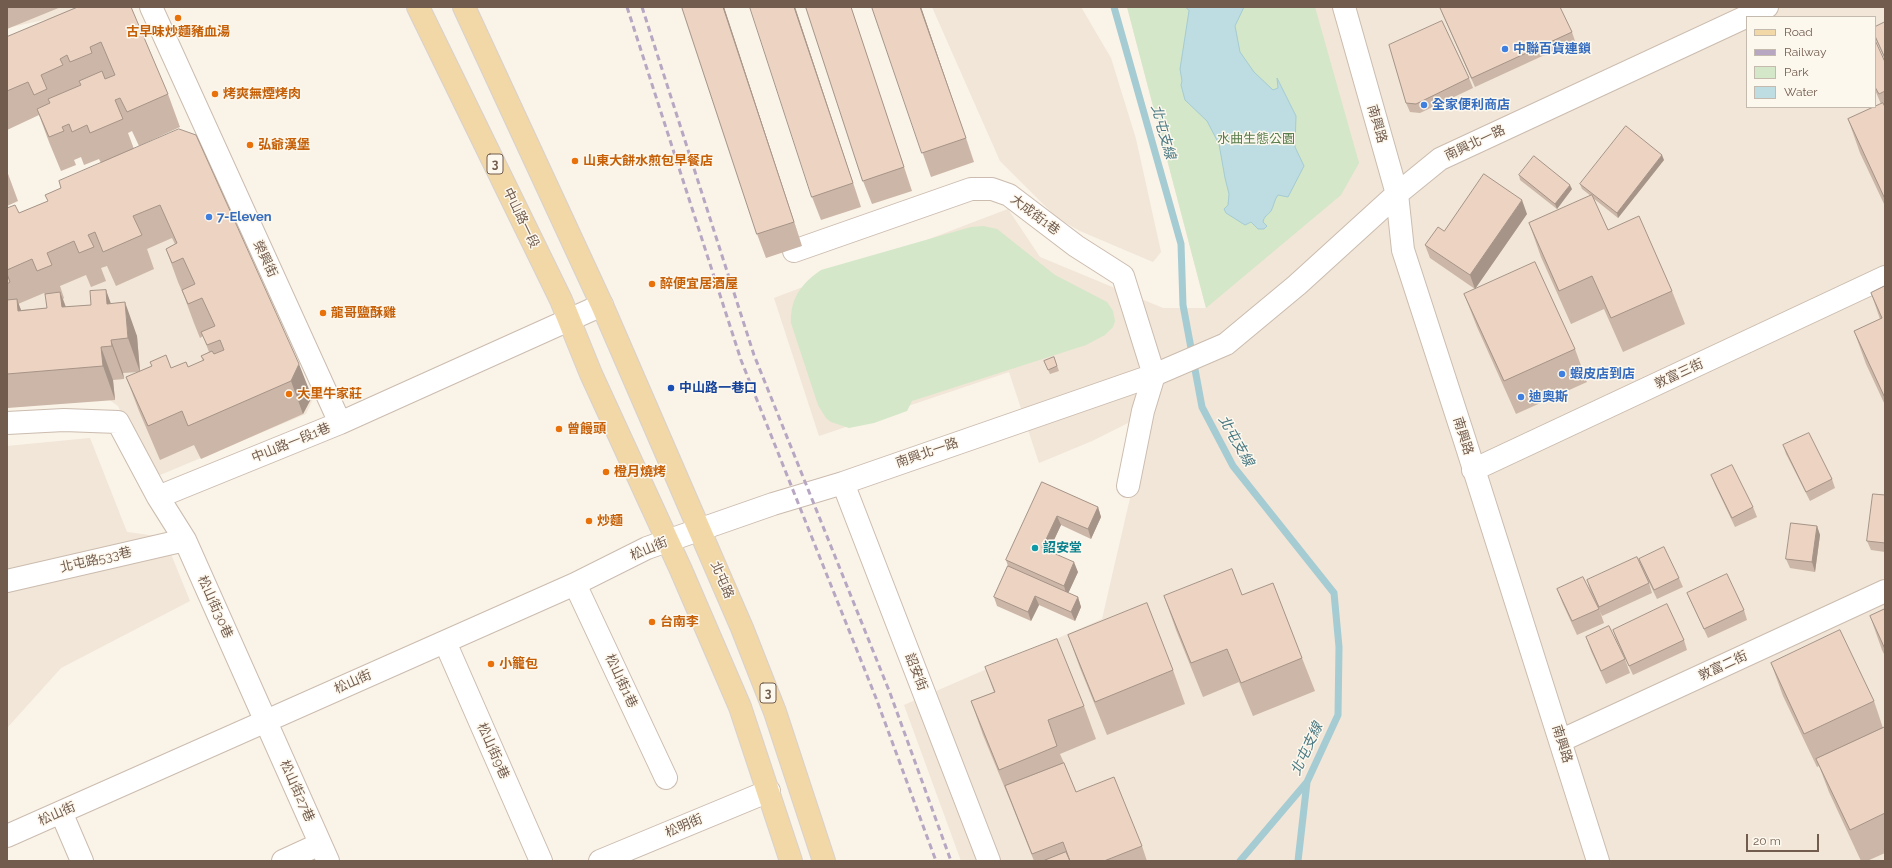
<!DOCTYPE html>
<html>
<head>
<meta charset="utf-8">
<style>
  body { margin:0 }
  #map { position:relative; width:1892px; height:868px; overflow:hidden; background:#faf3e8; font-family:Raleway,sans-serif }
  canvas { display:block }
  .frame { position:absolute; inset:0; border:8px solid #725c4e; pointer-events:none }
  .legend { position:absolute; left:1746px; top:16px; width:130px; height:92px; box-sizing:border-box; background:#fdf8ee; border:1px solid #c5baae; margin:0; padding:5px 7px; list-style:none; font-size:12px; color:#725c4e }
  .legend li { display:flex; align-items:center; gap:8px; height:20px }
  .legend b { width:20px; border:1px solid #c5baae }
  .scale { position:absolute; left:1746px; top:834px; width:73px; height:18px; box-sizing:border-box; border:2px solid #725c4e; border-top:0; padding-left:5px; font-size:12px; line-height:14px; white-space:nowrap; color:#725c4e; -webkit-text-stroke:3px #fdf8ee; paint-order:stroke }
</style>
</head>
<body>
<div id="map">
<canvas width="1892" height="868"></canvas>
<div class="frame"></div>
<ul class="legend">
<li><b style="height:5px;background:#f2d7a7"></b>Road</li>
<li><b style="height:5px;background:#b7a7c3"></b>Railway</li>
<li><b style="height:11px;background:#d4e7c8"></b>Park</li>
<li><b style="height:11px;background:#bedde2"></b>Water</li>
</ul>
<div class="scale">20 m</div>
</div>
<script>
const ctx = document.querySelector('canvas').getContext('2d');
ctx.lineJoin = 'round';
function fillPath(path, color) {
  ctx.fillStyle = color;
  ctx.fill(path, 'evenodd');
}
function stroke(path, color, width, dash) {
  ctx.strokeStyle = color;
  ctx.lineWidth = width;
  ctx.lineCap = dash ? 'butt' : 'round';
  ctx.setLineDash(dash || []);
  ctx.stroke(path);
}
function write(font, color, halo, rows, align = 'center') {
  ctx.font = font + ' Raleway,"Noto Sans TC",sans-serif';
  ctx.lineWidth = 3;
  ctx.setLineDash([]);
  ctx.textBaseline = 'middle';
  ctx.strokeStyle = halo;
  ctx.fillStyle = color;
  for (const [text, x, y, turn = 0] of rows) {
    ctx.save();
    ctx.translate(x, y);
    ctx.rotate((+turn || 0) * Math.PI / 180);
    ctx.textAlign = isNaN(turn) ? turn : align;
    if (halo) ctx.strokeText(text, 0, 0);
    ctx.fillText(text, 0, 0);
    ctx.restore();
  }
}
const residential = new Path2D(`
  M7 7H93L94 9 7 28Z
  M932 7H1081L1111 58 1136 139 1161 252 1153 262 1080 231 1057 218 1000 161Z
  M1127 7H1885V861H961L904 705 1102 619 1150 412 1092 441 1039 463 1009 372 819 436 774 298 1008 209 1040 257 1163 308H1206ZM1747 17H1875V107H1747Z
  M208 165 313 399 306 414 160 475 144 463 118 406 108 399 7 408V232Z
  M90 438 127 532 164 537 190 601 61 668 7 728V446Z`);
const green = new Path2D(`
  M1127 7H1315L1359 163 1341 195 1206 308Z
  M983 226 997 229 1055 275 1107 302 1113 311 1115 321 1113 327 1105 335 1086 345 912 401 907 411 874 423 849 428 831 422 826 418 818 405 791 323C790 298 802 283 821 270L971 227Z`);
const water = new Path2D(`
  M1186 7H1244L1235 26 1240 52 1254 72 1273 90 1278 88 1277 78 1296 116 1295 147 1304 166 1288 197 1278 195C1274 200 1274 206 1271 211 1268 215 1264 216 1263 222L1267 226 1264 229H1258L1251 222 1245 225 1226 213 1224 209 1228 205 1229 194 1225 178 1219 144 1207 121 1185 100 1181 85 1182 81 1180 69 1189 11Z`);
const stream = new Path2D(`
  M1114 7 1181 244 1183 305 1202 407 1233 466 1334 593 1339 647 1338 715 1307 782 1240 861
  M1298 861 1307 782`);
const minor = new Path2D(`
  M151 7 340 423
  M1344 7 1397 194 1403 250 1465 441 1598 861
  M794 251 971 189H992L1009 195 1076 246 1123 276 1154 375
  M7 423 64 420 118 422 158 497 185 540 328 861
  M1473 470 1885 277
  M843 483 989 861
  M1128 486 1143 411 1154 375
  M158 497 340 423 602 305
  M7 581 185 540
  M575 584 666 778
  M445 642 541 861
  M1560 741 1885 591
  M61 812 82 861
  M7 836 575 584 647 548 667 541 773 504 843 483 1154 375 1226 344 1297 285 1397 194 1440 159 1767 7
  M283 861 320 844
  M600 861 769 791`);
const major = new Path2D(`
  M418 7 561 300 591 374 681 570 740 707 791 861
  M464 7 602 305 742 628 775 712 824 861`);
const rail = new Path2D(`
  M627 7 741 360 876 698 936 861
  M642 7 754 355 890 693 951 861`);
const wall = new Path2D(`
  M7 7H61L7 29Z
  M78 7 168 94 180 127 139 146 132 131 128 133 134 149 312 397 303 414 201 459 194 445 160 460 139 411 126 377 139 372 123 373 124 379 113 380 115 400 7 408V208L19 213 48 201 61 188 101 163 99 159 84 165 81 157 74 160 76 165 61 171 49 142 39 115 7 130V37ZM172 238 175 244 166 249 178 282 184 296 194 323 200 338 203 336 209 352 201 356 203 361 188 367 171 368 150 362 152 366 140 371 137 336 110 303 106 290 91 305 66 307 63 299 64 298 60 286 86 275 91 287 106 281 101 268 107 266 116 286 154 269 147 249ZM44 293 46 296 47 308 21 310 18 304Z
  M682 7H724L802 246 766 258 757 234Z
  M795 7 861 207 821 220 812 197Z
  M806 7H851L912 191 872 204 863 181Z
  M872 7H921L974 162 931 177Z
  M1440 7 1572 32 1575 41 1475 87 1443 15Z
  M1885 22V60L1875 38V27Z
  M1875 40 1885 62V206L1860 153 1848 119 1881 104 1875 90Z
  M1469 78 1473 88 1420 113 1410 112 1406 103Z
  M1664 160 1618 218 1593 198 1608 230 1672 291 1685 324 1623 352 1604 309 1571 324 1541 257 1529 223 1591 196 1582 189 1580 184Z
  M7 171 18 201 7 206Z
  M1519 175 1572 189 1557 209 1520 180Z
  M1527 214 1475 289 1430 258 1425 245 1444 231Z
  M1885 286V405L1866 364 1854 331 1880 319 1871 293Z
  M1464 294 1575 349 1587 382 1516 414 1477 327Z
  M1054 357 1059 371 1050 374 1044 361Z
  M1783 445 1832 479 1835 488 1810 501 1786 454Z
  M1711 475 1753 507 1757 517 1735 527 1715 485Z
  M1042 482 1098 507 1101 517 1091 539 1061 525 1049 551 1078 572 1068 593 1078 597 1081 607 1075 621 1039 605 1031 621 997 606 994 597 1008 566 1006 560Z
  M1885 495V552L1871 550 1867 541Z
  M1817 526 1820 535 1815 572 1790 568 1786 559Z
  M1639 559 1679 578 1683 587 1657 599 1642 568Z
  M1587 580 1649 583 1652 593 1602 616 1590 590Z
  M1557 589 1599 609 1604 623 1577 635 1562 602Z
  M1687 593 1744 610 1747 620 1708 638 1691 602Z
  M1242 595 1302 658 1315 691 1253 716 1239 682 1203 697 1176 630 1164 596Z
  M1885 609V656L1882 650 1870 616Z
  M1613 630 1684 640 1687 650 1633 675 1616 639Z
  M1068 635 1173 670 1185 704 1107 735 1080 668Z
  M1586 637 1625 659 1630 673 1606 684 1591 651Z
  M1771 663 1874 701 1883 728 1885 727V853L1867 861H1861L1829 792 1819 766 1817 767 1783 696Z
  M985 667 1084 706 1096 739 1060 754 1064 763 1076 792 1142 846 1147 861H1034L1011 803 983 735 971 701 994 692Z`);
const shadedWall = new Path2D(`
  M723 7H724L802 246 794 222Z
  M794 7H795L796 10 861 207 853 183Z
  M920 7H921L974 162 966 138Z
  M1662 155 1664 160 1618 218 1617 213Z
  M1570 185 1572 189 1557 209 1555 204Z
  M1522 200 1527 214 1475 289 1470 275Z
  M106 290 118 323 107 304Z
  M60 292 73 326 62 307Z
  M17 299 29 332 18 311Z
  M125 302 137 336 140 372 128 338Z
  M111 340 123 373 124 379 112 346Z
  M101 347 113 380 115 400 103 366Z
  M299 364 312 397 303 414 291 381Z
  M1098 507 1101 517 1091 539 1088 529Z
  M1057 516 1061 525 1046 557 1042 548Z
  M1817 526 1820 535 1815 572 1812 562Z
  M1074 562 1078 572 1067 596 1064 586Z
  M1035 596 1039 605 1031 621 1028 612Z
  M1078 597 1081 607 1075 621 1071 612Z`);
const building = new Path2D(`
  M78 7H131L168 94 127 112 120 98 115 100 123 119 90 133 87 125 72 132 69 124 62 127 64 131 49 137 37 109 50 103 48 99 81 85 79 81 102 71 105 79 115 75 101 42 90 47 92 53 70 62 67 55 60 59 63 65 41 75 47 89 34 95 28 82 7 91V37Z
  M682 7H723L794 222 757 234Z
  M750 7H794L853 183 812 197Z
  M806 7H851L904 167 863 181Z
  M872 7H920L966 138 922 153Z
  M1440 7H1560L1572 32 1472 78Z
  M1442 21 1469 78 1416 104 1406 103 1389 45Z
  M1885 22V58L1875 36V27Z
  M1875 40 1885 62V91L1879 94 1875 87Z
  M1883 103 1885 107V199L1848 119Z
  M1626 126 1662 155 1617 213 1580 184Z
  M179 129 196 135 299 364 291 381 188 426 182 411 148 426 126 377 152 366 150 362 166 355 171 368 186 362 188 367 204 360 201 356 212 351 214 354 224 350 220 340 207 345 201 332 215 326 202 298 188 304 182 290 195 284 183 258 172 263 166 249 177 243 160 205 133 216 142 235 103 252 95 232 88 235 94 247 79 253 74 241 47 253 52 265 37 271 32 259 7 270V208L15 205 19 213 48 201 45 195 61 188 59 181Z
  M1534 156 1570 185 1555 204 1519 175Z
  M1484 174 1522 200 1470 275 1425 245 1438 227 1444 231Z
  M1592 195 1608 230 1639 216 1672 291 1611 318 1592 276 1559 291 1529 223Z
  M1535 262 1575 349 1504 381 1464 294Z
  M7 274 10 282 7 284Z
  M1885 286V398L1854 331 1882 318 1871 293Z
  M106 290 107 304 125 302 128 338 111 340 112 346 101 347 103 366 7 374V300L17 299 18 311 47 308 45 294 60 292 62 307 91 305 90 291Z
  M1054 357 1057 366 1048 370 1044 361Z
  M1809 433 1832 479 1806 492 1783 445Z
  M1732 465 1753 507 1732 518 1711 475Z
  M1042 482 1098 507 1088 529 1057 516 1042 548 1074 562 1064 586 1006 560Z
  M1873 494 1885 495V543L1867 541Z
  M1791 523 1817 526 1812 562 1786 559Z
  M1664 547 1679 578 1654 590 1639 559Z
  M1637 557 1649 583 1599 607 1587 580Z
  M1008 566 1078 597 1071 612 1035 596 1028 612 994 597Z
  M1232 569 1242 595 1273 583 1302 658 1241 683 1227 649 1191 663 1164 596Z
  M1727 574 1744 610 1704 629 1687 593Z
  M1583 577 1599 609 1572 621 1557 589Z
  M1147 603 1173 670 1095 702 1068 635Z
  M1667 604 1684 640 1629 666 1613 630Z
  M1885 609V649L1870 616Z
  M1609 626 1625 659 1601 671 1586 637Z
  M1840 630 1874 701 1804 734 1771 663Z
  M1057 639 1084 706 1048 720 1057 746 999 770 971 701 995 692 985 667Z
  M1885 727V813L1850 830 1816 759Z
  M1064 763 1076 792 1114 777 1142 846 1104 861H1070L1063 842 1032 854 1005 786Z
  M1066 852 1070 861H1043Z`);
const markers = [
  [178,18,4,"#e8710a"],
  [1505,49,4,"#3f7fe0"],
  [215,94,4,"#e8710a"],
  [1424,105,4,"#3f7fe0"],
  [250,145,4,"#e8710a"],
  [575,161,4,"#e8710a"],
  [209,217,4,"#3f7fe0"],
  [652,284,4,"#e8710a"],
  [323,313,4,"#e8710a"],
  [1562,374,4,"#3f7fe0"],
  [671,388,4,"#1a4fb4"],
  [289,394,4,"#e8710a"],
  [1521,397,4,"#3f7fe0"],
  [559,429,4,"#e8710a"],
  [606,472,4,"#e8710a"],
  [589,521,4,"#e8710a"],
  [1035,548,4,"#0f9aa8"],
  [652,622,4,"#e8710a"],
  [491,664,4,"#e8710a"]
];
const shields = [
  [495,164,16],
  [768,693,16]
];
const shieldNames = [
  ["3",495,164],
  ["3",768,693]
];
const foodNames = [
  ["古早味炒麵豬血湯",178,32,"center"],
  ["烤爽無煙烤肉",223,94],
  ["弘爺漢堡",258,145],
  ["山東大餅水煎包早餐店",583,161],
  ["醉便宜居酒屋",660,284],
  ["龍哥鹽酥雞",331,313],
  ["大里牛家莊",297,394],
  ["曾饅頭",567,429],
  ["橙月燒烤",614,472],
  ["炒麵",597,521],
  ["台南李",660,622],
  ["小籠包",499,664]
];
const shopNames = [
  ["中聯百貨連鎖",1513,49],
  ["全家便利商店",1432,105],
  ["7-Eleven",217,217],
  ["蝦皮店到店",1570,374],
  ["迪奧斯",1529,397]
];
const streetNames = [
  ["南興路",1377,124,74],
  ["南興北一路",1475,143,-25],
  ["大成街1巷",1035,215,37],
  ["中山路一段",521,218,64],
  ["榮興街",265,259,65],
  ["敦富三街",1679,374,-25],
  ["南興路",1463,436,73],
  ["中山路一段1巷",291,443,-22],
  ["南興北一路",927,453,-19],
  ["松山街",649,549,-23],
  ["北屯路533巷",96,560,-13],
  ["北屯路",722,580,67],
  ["松山街30巷",215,607,66],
  ["敦富二街",1723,666,-25],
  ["詔安街",916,672,69],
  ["松山街1巷",621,681,65],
  ["松山街",353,682,-24],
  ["南興路",1562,744,73],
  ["松山街9巷",493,751,66],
  ["松山街27巷",297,791,66],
  ["松山街",57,814,-24],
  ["松明街",684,826,-23]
];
const parkNames = [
  ["水曲生態公園",1256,139]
];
const transitNames = [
  ["中山路一巷口",679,388]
];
const cultureNames = [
  ["詔安堂",1043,548]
];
const waterNames = [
  ["北屯支線",1163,132,74],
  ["北屯支線",1236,441,60],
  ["北屯支線",1307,749,-65]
];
fillPath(residential, '#f1e6d7');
fillPath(green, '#d4e7c8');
fillPath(water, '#bedde2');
stroke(water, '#a5cbd3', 1);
stroke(stream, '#a5cbd3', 7);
stroke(minor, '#cbbcaf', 24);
stroke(major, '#d8d1cd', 24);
stroke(minor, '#fff', 22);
stroke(major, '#f2d7a7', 22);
stroke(rail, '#b7a7c3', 3, [6, 4]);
fillPath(wall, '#ccb6a7');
fillPath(shadedWall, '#a69488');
fillPath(building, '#edd4c2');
stroke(building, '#a69488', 1);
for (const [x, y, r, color] of markers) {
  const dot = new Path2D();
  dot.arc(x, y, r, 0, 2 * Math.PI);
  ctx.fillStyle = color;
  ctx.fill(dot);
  stroke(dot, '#fdf8ee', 1.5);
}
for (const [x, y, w] of shields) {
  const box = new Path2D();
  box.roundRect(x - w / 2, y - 10, w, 20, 3);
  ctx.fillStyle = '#fdf8ee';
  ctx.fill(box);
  stroke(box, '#725c4e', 1);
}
write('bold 12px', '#725c4e', null, shieldNames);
write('bold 13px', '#c56008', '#fdf8ee', foodNames, 'left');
write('bold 13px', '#366cbe', '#fdf8ee', shopNames, 'left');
write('13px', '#725c4e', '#fdf8ee', streetNames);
write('13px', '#587c4b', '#fdf8ee', parkNames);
write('bold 13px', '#164399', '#fdf8ee', transitNames, 'left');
write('bold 13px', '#0d838f', '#fdf8ee', cultureNames, 'left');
write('italic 14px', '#4a7983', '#fdf8ee', waterNames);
</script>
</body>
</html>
